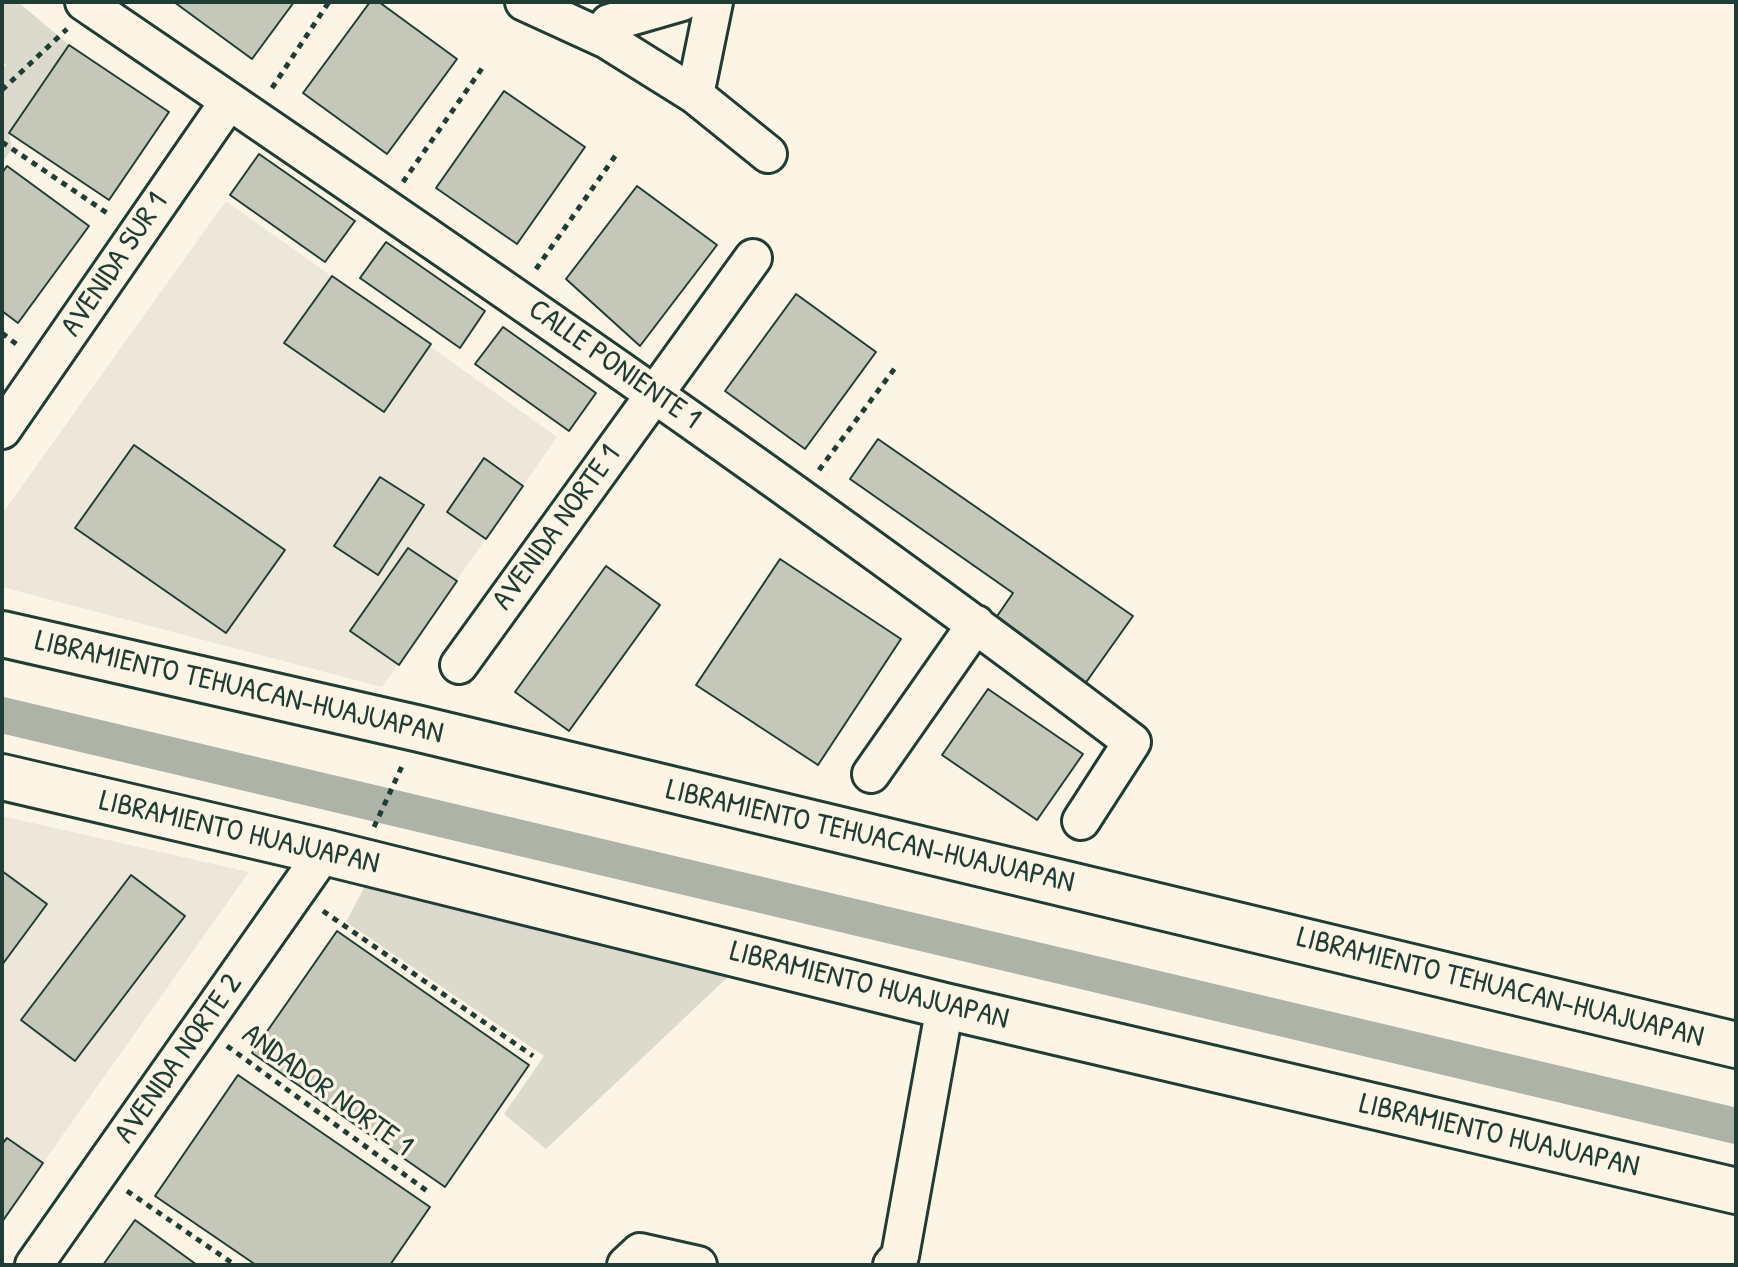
<!DOCTYPE html>
<html>
<head>
<meta charset="utf-8">
<style>
  body { margin:0 }
  #map { position:relative; width:1738px; height:1267px; overflow:hidden; background:#fcf5e5; font-family:"Patrick Hand",sans-serif }
  canvas { display:block }
  .frame { position:absolute; inset:0; border:4px solid #1f3d34; pointer-events:none }
</style>
</head>
<body>
<div id="map">
<canvas width="1738" height="1267"></canvas>
<div class="frame"></div>
</div>
<script>
const ctx = document.querySelector('canvas').getContext('2d');
ctx.lineJoin = 'round';
function fillPath(path, color) {
  ctx.fillStyle = color;
  ctx.fill(path, 'evenodd');
}
function stroke(path, color, width, dash) {
  ctx.strokeStyle = color;
  ctx.lineWidth = width;
  ctx.lineCap = dash ? 'butt' : 'round';
  ctx.setLineDash(dash || []);
  ctx.stroke(path);
}
function write(font, color, halo, rows, align = 'center') {
  ctx.font = font + ' "Patrick Hand",sans-serif';
  ctx.lineWidth = 7;
  ctx.setLineDash([]);
  ctx.textBaseline = 'middle';
  ctx.strokeStyle = halo;
  ctx.fillStyle = color;
  for (const [text, x, y, turn = 0] of rows) {
    ctx.save();
    ctx.translate(x, y);
    ctx.rotate((+turn || 0) * Math.PI / 180);
    ctx.textAlign = isNaN(turn) ? turn : align;
    if (halo) ctx.strokeText(text, 0, 0);
    ctx.fillText(text, 0, 0);
    ctx.restore();
  }
}
const built = new Path2D(`
  M226 201 557 437 382 687 2 587V514Z
  M2 816 249 872 43 1163 7 1138 2 1144Z`);
const green = new Path2D(`
  M2 2H18L69 45 9 133 12 149 2 163V69L6 65 2 61Z
  M376 865 749 957 546 1149 504 1114 544 1056 346 922Z`);
const canal = new Path2D(`
  M2 715 1736 1126`);
const building = new Path2D(`
  M174 2H294L252 59Z
  M370 2H379L457 59 387 154 303 93Z
  M69 45 169 112 109 200 9 133Z
  M504 91 585 147 517 244 436 188Z
  M259 154 355 221 325 262 230 195Z
  M7 166 89 226 18 323 2 311V173Z
  M637 186 717 245 640 346 566 279Z
  M386 242 485 311 460 348 360 278Z
  M332 276 431 344 384 412 284 343Z
  M796 294 876 352 805 449 725 391Z
  M503 327 596 393 569 431 475 364Z
  M878 439 1133 616 1082 688 991 625 1013 593 850 479Z
  M134 445 285 550 226 633 75 528Z
  M484 458 523 486 486 539 447 512Z
  M380 477 424 505 378 575 334 546Z
  M408 548 457 581 399 665 350 631Z
  M780 559 901 639 818 765 696 685Z
  M606 566 660 605 569 731 515 692Z
  M988 689 1083 754 1037 820 942 755Z
  M2 871 47 904 2 965Z
  M131 875 185 916 75 1061 21 1020Z
  M337 931 529 1065 445 1187 252 1053Z
  M238 1075 430 1207 390 1265H256L155 1196Z
  M7 1138 43 1163 2 1222V1144Z
  M135 1220 197 1265H103Z`);
const path = new Path2D(`
  M272 88 329 2
  M2 90 67 29
  M2 142 110 215
  M403 182 485 64
  M536 269 618 152
  M2 333 20 347
  M819 470 895 368
  M374 827 403 764
  M323 911 533 1056
  M227 1046 427 1191
  M127 1191 235 1265`);
const minor = new Path2D(`
  M84 2C438 243 791 483 1132 742L1081 821
  M524 2 607 40 695 95 768 154
  M609 23 682 2
  M695 95 714 2
  M2 430 229 101
  M459 665 753 258
  M871 774 976 624
  M34 1265 324 852
  M626 1265 640 1252 698 1265
  M892 1265 900 1256 945 1006`);
const primary = new Path2D(`
  M2 634 420 729 1736 1045
  M2 777 324 852 945 1006 1736 1191`);
const streetNames = [
  ["AVENIDA SUR 1",115,265,-56],
  ["CALLE PONIENTE 1",614,365,35],
  ["AVENIDA NORTE 1",557,528,-54],
  ["LIBRAMIENTO TEHUACAN-HUAJUAPAN",239,688,13],
  ["LIBRAMIENTO HUAJUAPAN",239,833,13],
  ["LIBRAMIENTO TEHUACAN-HUAJUAPAN",870,837,13],
  ["LIBRAMIENTO HUAJUAPAN",869,986,14],
  ["LIBRAMIENTO TEHUACAN-HUAJUAPAN",1500,988,14],
  ["AVENIDA NORTE 2",179,1059,-55],
  ["ANDADOR NORTE 1",327,1091,36],
  ["LIBRAMIENTO HUAJUAPAN",1499,1136,13]
];
fillPath(built, '#ece7d8');
fillPath(green, '#dcdacc');
stroke(canal, '#aeb3a7', 36);
fillPath(building, '#c5c7b9');
stroke(building, '#1f3d34', 2);
stroke(minor, '#1f3d34', 42);
stroke(primary, '#1f3d34', 50);
stroke(path, '#1f3d34', 5, [6, 6]);
stroke(minor, '#fcf5e5', 36);
stroke(primary, '#fcf5e5', 44);
write('30px', '#1f3d34', '#fcf5e5', streetNames);
</script>
</body>
</html>
